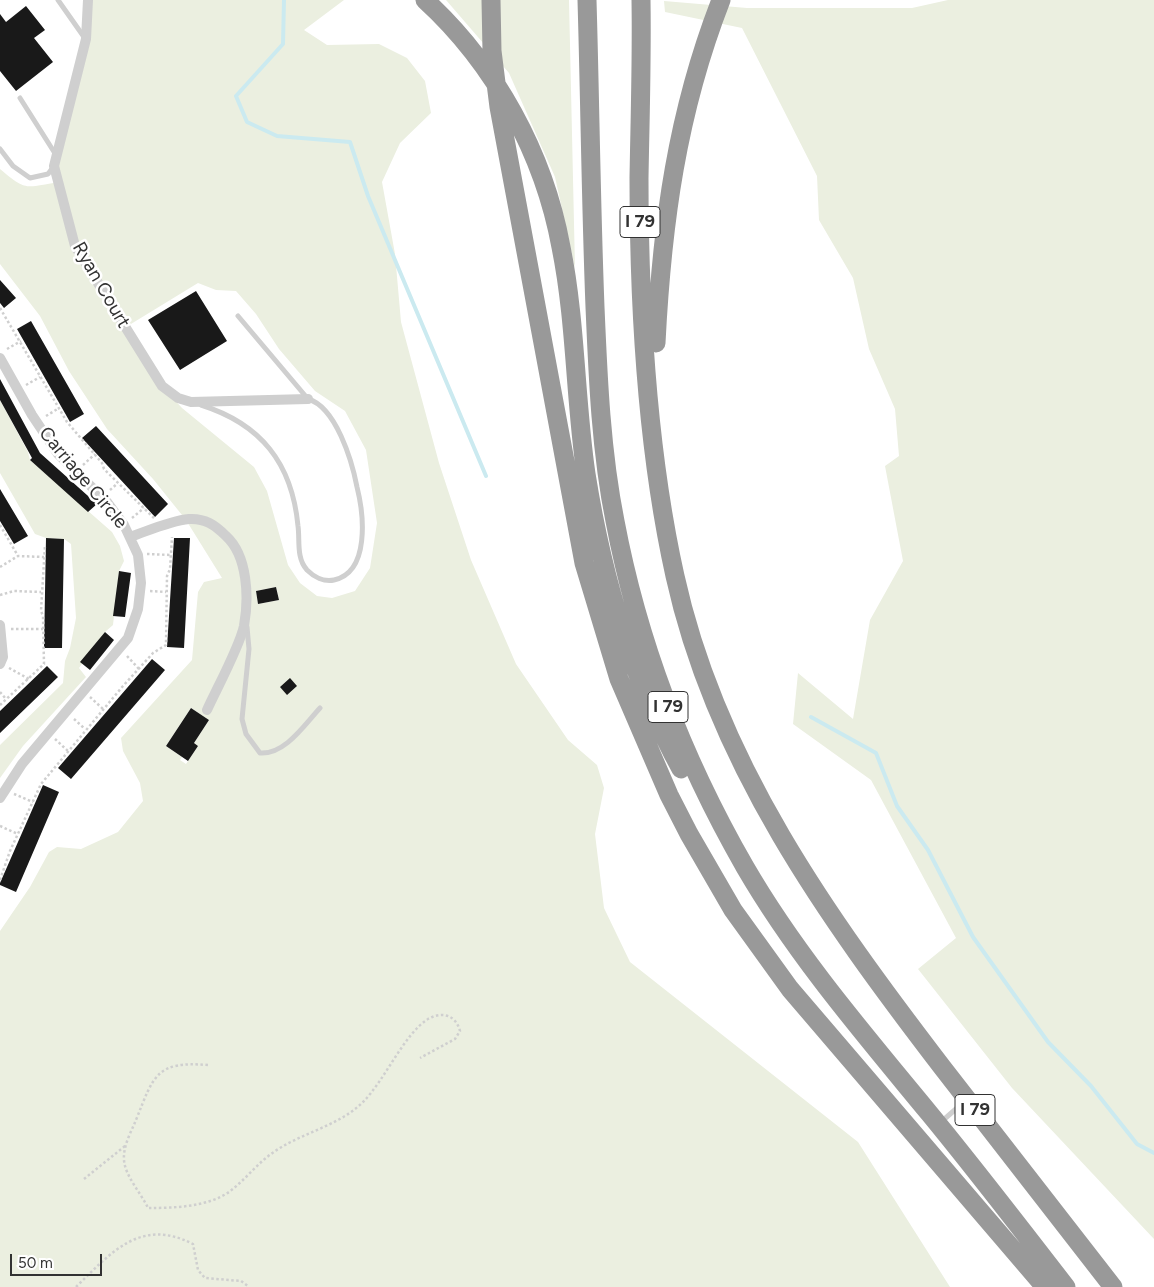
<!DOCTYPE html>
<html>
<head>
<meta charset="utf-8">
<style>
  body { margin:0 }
  #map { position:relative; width:1154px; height:1287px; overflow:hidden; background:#fff; font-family:Figtree,sans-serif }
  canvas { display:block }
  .scale { position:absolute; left:10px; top:1254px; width:92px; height:22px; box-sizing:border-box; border:2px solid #323232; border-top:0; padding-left:6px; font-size:15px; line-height:18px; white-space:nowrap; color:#323232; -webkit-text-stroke:4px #fff; paint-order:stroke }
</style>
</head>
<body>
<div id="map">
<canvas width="1154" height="1287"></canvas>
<div class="scale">50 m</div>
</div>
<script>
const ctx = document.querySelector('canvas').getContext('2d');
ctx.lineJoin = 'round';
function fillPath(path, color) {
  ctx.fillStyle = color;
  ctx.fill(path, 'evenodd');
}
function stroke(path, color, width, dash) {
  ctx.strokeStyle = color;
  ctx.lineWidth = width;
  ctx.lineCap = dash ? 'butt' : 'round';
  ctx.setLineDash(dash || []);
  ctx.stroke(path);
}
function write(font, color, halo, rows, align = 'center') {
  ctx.font = font + ' Figtree,sans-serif';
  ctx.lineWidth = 5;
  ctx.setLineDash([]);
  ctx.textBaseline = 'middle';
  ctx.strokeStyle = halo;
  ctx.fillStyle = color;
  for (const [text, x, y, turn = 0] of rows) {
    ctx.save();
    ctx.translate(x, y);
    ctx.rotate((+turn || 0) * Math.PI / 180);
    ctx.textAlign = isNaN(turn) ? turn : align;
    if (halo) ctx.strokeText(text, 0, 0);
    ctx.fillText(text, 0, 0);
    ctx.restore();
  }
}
const green = new Path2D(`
  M88 0H344L304 30 327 45 379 44 407 58 425 81 431 113 400 143 382 182 395 254 401 322 439 463 471 560 516 664 568 740 597 765 604 788 595 834 604 908 630 962 858 1142 950 1287H0V931L30 887 49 852 57 847 81 849 118 832 143 801 140 783 123 751 121 738 192 660 198 592 204 582 222 578 186 520 153 479 107 429 69 371 40 316 0 264V169C26 191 25 188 58 182L54 166 86 40ZM198 283 216 290 236 291 256 314 279 349 315 391 345 411 366 450 377 523 370 568 355 591 332 598 317 596 300 583 288 565 267 491 254 467 182 408 162 386 126 327ZM276 587 279 600 258 604 256 591ZM191 708 209 720 194 743 198 746 186 764 180 760 182 757 166 746Z
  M446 0H569L575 268 555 177 509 73Z
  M948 0H1154V1239L1012 1088 918 969 956 938 871 780 793 724 798 673 853 719 870 620 903 561 885 466 899 456 895 409 869 349 853 278 819 220 817 176 742 28 665 12 664 1 747 8H912Z
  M0 400 28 452 30 460 112 532 120 546 124 561 119 571 113 625 105 632 79 668 86 677 23 746 0 778V745L63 683 65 661 70 648 76 618 71 544 64 539 46 538 35 534 0 473Z`);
const stream = new Path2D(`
  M284 0 283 44 236 96 247 122 277 136 350 142 368 196 486 476
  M811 717 876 753 897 806 928 850 973 937 1048 1042 1091 1086 1137 1144 1154 1153`);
const building = new Path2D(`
  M26 6 45 30 34 38 53 62 16 91 0 71V14L6 22Z
  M0 280 16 298 4 308 0 303Z
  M196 291 227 341 180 370 148 320Z
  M31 321 84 414 70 422 17 329Z
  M0 379 40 453 97 504 88 512 30 460 32 458 0 400Z
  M96 426 168 504 155 517 82 438Z
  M0 489 28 536 14 544 0 521Z
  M46 538 64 539 62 648H44Z
  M174 538H190L184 648 167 647Z
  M119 571 131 573 125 617 113 616Z
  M276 587 279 600 258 604 256 591Z
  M105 632 114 640 90 670 80 662Z
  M152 659 165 670 71 779 58 768Z
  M47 666 58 677 0 733V711Z
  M290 678 297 686 287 695 280 687Z
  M191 708 209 720 194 743 198 746 188 761 166 746Z
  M43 785 59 792 16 892 0 885V883Z`);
const path = new Path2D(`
  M0 308 67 422 102 463 104 469 154 518
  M7 349 21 341
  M26 385 40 377
  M46 416 59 408
  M83 465 95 454
  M110 490 118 483
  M132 518 144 508
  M0 525 18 556
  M147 554 171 555
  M0 567 18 556 44 557
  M150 591 166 592
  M0 595 14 591 41 592
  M11 629H43
  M127 656 139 669
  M9 668 29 679
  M0 692 6 699
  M90 697 103 709
  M0 705 44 664 43 616 41 611 45 545
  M74 719 85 729
  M55 739 69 752
  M14 794 33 802
  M0 826 18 834
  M0 880 10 851 41 784 123 686 153 653 166 645 167 576 170 569 172 537
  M208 1065C156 1061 154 1075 136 1120 131 1132 123 1146 124 1160 125 1176 141 1193 148 1208 174 1208 207 1207 229 1192 244 1181 256 1165 271 1154 299 1133 338 1127 363 1102 385 1080 404 1034 428 1019 442 1011 456 1015 460 1031L455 1039 420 1058
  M84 1179 125 1146
  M76 1287C111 1253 140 1217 193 1244L198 1270 205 1278 241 1281 249 1287`);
const lane = new Path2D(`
  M58 0 84 37
  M20 98 56 155
  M0 149 13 166 30 178 48 174 54 166
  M201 405C261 424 292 463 298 526 300 540 296 558 307 570 314 577 324 582 334 580 370 572 364 515 357 487 352 461 336 407 308 399L238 316
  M247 627 249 649 242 719 246 734 260 753C285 755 305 724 320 708
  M941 1122 965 1101`);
const street = new Path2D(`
  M88 0 86 39 54 166 75 246 162 386 178 398 191 402 308 399
  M0 358 32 415 58 454 107 502 124 525 138 555 141 583 138 609 128 638 22 764 0 798
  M130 537C148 531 169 521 189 519 205 518 215 525 226 536 248 556 249 598 244 626 239 648 217 688 207 710
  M0 625 3 657 0 664`);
const highway = new Path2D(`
  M425 0C495 64 544 154 561 247 576 321 575 399 586 474 602 575 632 679 681 769
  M491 0 492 51 499 107 584 563 619 679 669 795 689 834 733 910 790 989 1045 1287
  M587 0C590 102 591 205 595 307 598 378 601 451 615 521 638 643 683 759 745 867 796 955 864 1034 929 1113 976 1170 1021 1229 1066 1287
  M641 0C642 59 640 119 639 178 639 307 647 450 675 576 716 763 828 918 942 1067 999 1141 1056 1214 1113 1287
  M656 343C662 223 677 113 721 0`);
const shields = [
  [640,222,40],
  [668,707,40],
  [975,1110,40]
];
const shieldNames = [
  ["I 79",640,222],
  ["I 79",668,707],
  ["I 79",975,1110]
];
const streetNames = [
  ["Ryan Court",101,285,60],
  ["Carriage Circle",83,478,50]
];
fillPath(green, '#ebefe0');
stroke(stream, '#cbeaf0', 4);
fillPath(building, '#191919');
stroke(path, '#cfcfcf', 2.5, [2.5, 2.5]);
stroke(lane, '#cfcfcf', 5);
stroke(street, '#cfcfcf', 10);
stroke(highway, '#999', 19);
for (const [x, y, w] of shields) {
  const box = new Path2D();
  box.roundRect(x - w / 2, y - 15.5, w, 31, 4);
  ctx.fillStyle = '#fff';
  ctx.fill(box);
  stroke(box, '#323232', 1);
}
write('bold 18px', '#323232', null, shieldNames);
write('19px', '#323232', '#fff', streetNames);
</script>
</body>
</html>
